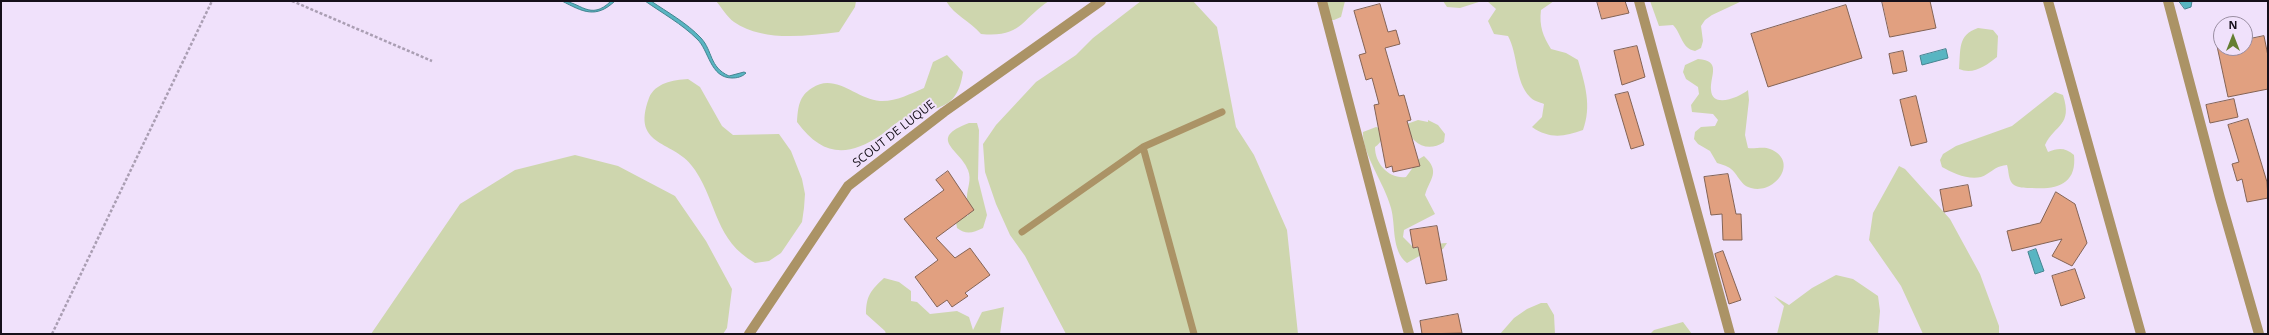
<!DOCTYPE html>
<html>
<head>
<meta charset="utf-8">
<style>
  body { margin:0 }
  #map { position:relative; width:2269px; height:335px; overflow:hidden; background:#f0e1fb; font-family:"Open Sans",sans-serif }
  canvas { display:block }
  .frame { position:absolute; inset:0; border:2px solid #16101a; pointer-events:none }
  .north { position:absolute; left:2213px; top:16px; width:40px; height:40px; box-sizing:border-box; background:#f0e1fb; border:1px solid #998da1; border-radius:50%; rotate:0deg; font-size:11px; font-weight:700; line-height:16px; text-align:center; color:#16101a }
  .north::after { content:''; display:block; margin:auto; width:14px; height:18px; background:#657f32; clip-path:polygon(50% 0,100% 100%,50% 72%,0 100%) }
</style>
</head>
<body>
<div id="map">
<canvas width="2269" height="335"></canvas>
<div class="frame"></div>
<div class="north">N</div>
</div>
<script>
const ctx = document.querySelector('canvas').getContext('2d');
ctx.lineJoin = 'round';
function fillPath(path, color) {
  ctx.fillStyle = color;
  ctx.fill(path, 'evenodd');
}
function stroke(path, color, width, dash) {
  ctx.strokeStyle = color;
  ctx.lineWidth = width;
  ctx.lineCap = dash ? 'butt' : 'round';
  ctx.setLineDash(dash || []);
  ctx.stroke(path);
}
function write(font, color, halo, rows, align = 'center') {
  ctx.font = font + ' "Open Sans",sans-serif';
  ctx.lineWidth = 4;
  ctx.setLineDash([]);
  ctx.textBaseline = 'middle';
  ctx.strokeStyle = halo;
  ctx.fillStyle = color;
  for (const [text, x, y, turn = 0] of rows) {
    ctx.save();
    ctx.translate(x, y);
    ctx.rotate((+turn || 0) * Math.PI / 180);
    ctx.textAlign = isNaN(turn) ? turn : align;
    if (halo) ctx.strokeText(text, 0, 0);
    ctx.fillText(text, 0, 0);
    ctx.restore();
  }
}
const green = new Path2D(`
  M716 1H856L855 7 839 32C805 36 763 42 734 22 727 17 722 8 716 1Z
  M946 1H1049C1021 19 1022 38 981 34 970 21 955 16 946 1Z
  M1141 1H1193L1217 27 1236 127 1254 155 1287 230 1298 334H1066L1025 256 1010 235 996 204 985 172 983 144 996 125 1036 82 1076 55 1093 38Z
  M1326 1H1345L1341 17 1334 20H1327Z
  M1443 1H1482L1460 8 1447 7Z
  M1487 1H1554L1541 10C1539 26 1543 36 1551 49L1566 53 1578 60C1585 84 1592 106 1583 130 1564 137 1549 139 1532 127L1542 117 1544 104C1540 102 1533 101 1530 97 1515 82 1518 54 1508 36L1494 34 1488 21 1496 9Z
  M1650 1H1742L1712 15 1705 20 1701 26 1703 41 1701 48 1695 51C1681 48 1682 34 1673 25L1659 26Z
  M1978 28 1993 30 1998 36 1997 57C1986 66 1973 75 1959 69 1961 50 1957 35 1978 28Z
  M947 55 963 72C957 114 934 105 904 119 896 122 888 130 881 135 847 158 822 156 797 122 798 107 799 96 812 88 835 72 856 99 880 101 895 102 910 94 924 88L933 62Z
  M1698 59C1722 61 1710 75 1711 90 1712 109 1740 97 1748 90L1749 100 1745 135 1748 148C1755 149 1764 146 1770 149 1800 161 1775 195 1751 188 1739 185 1738 172 1728 167 1725 165 1720 164 1717 163L1710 151 1698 144 1694 139 1695 132 1701 127 1715 126 1718 120 1713 114 1692 112 1691 105 1699 94 1698 87 1686 79 1683 72 1685 65Z
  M688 79 700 87 722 126 733 135 779 134 791 151 802 179 805 194 804 208 802 222 781 253 769 261 755 263C715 240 718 205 695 170 676 139 630 149 649 98 655 83 673 80 688 79Z
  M2055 92 2063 95C2073 126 2055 124 2045 145L2048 152C2058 148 2065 147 2074 155 2077 184 2057 190 2032 188 2026 188 2019 188 2014 185 2008 181 2009 171 2007 165 1997 166 1995 169 1987 174 1975 183 1954 174 1942 167L1940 160 1943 154 1956 146 2012 126Z
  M1418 120 1428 122V120L1438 125 1445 134 1444 142C1426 154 1411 142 1404 125Z
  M969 123H977L979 130 978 179 987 215 983 228C973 233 966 235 957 228L956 222 961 216H968C969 209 967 204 967 197 967 188 972 180 968 170 961 150 926 139 969 123Z
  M1376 127 1383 129C1383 138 1382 142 1375 147 1375 164 1389 179 1406 177L1419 159 1424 156C1441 172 1430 178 1425 195L1435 214 1404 230 1403 237 1414 248C1426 249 1435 243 1447 243L1443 249 1423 254 1407 263C1391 250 1396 226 1391 208 1385 184 1362 154 1363 132Z
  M575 155 618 166 675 196 706 241 732 289 727 328 723 334H371L460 204 515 170Z
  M1899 166 1905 169 1950 219 1980 274 1999 326V334H1923L1901 286 1869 240 1873 213Z
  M1836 275 1853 279 1878 296 1880 311 1878 334H1777L1784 306 1774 296 1789 305 1812 288Z
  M884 278 899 282 911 291V301L917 302 930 314 957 311 969 317 973 330 982 312 1004 307 1000 334H886L885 331 866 314C866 296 871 290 884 278Z
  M1541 303H1547L1554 315 1555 334H1500L1514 318 1527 309Z
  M1683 322 1692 334H1650L1654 330Z`);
const water = new Path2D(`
  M562 1C580 1 590 22 611 1H615C596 19 583 12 562 1Z
  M645 1H651C667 12 687 23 701 38 713 51 709 67 729 76L744 72 746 73C742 77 737 78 732 78 710 78 709 50 697 39 682 24 662 13 645 1Z
  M2179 1H2192L2191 7 2185 9Z
  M1946 49 1948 58 1922 65 1920 56Z
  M2036 249 2044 271 2035 274 2028 252Z`);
const building = new Path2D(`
  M1597 1H1625L1629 13 1602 19Z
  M1882 1H1930L1936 28 1890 37Z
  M1380 4 1388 32 1396 30 1400 44 1385 48 1399 96 1404 95 1411 120 1407 121 1420 166 1393 172 1392 166 1386 168 1374 105 1379 104 1372 78 1366 80 1359 55 1366 53 1354 11Z
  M1846 5 1862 58 1768 87 1751 34Z
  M2264 36 2268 56V89L2228 97 2217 46 2221 45V48H2245V40Z
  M1637 46 1645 77 1622 85 1614 51Z
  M1903 51 1907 71 1893 74 1889 54Z
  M1628 92 1644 145 1631 149 1615 95Z
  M1916 96 1927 142 1911 146 1900 100Z
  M2234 99 2238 117 2210 123 2206 105Z
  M2248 119 2267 182 2268 198 2247 202 2242 179 2237 181 2232 164 2239 162 2228 125Z
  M948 171 974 210 936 238 955 258 970 248 990 275 965 293 968 296 952 307 947 300 937 307 915 277 938 260 904 219 944 190 936 180Z
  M1728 174 1736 214H1741L1742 240H1723L1722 214 1711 215 1704 177Z
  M1968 185 1972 206 1944 212 1940 190Z
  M2056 192 2075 204 2087 243 2072 266 2052 256 2062 239 2012 251 2007 231 2040 223Z
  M1437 226 1447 280 1426 284 1418 247 1413 248 1410 230Z
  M1723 251 1741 300 1729 304 1715 254Z
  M2075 269 2085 298 2061 306 2052 276Z
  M1458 314 1462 333 1422 334 1420 321Z`);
const path = new Path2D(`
  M292 1 432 61
  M52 334 212 1`);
const service = new Path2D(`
  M1022 232 1143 147
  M1194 334 1143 147 1222 112`);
const minor = new Path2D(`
  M1322 1 1409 334
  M1639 1 1730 334
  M2048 1 2141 334
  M2168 1 2220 198 2259 334
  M749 334 848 186 944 112 1101 1`);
const streetNames = [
  ["SCOUT DE LUQUE",894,134,-38]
];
fillPath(green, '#ced6ae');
fillPath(water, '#58b5c2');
stroke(water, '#448490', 1);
fillPath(building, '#e1a080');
stroke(building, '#836355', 1);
stroke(path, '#aa9eb3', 2.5, [3, 2]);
stroke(service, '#ab9366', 7);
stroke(minor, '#ab9366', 10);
write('12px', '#16101a', '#f0e1fb', streetNames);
</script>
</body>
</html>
